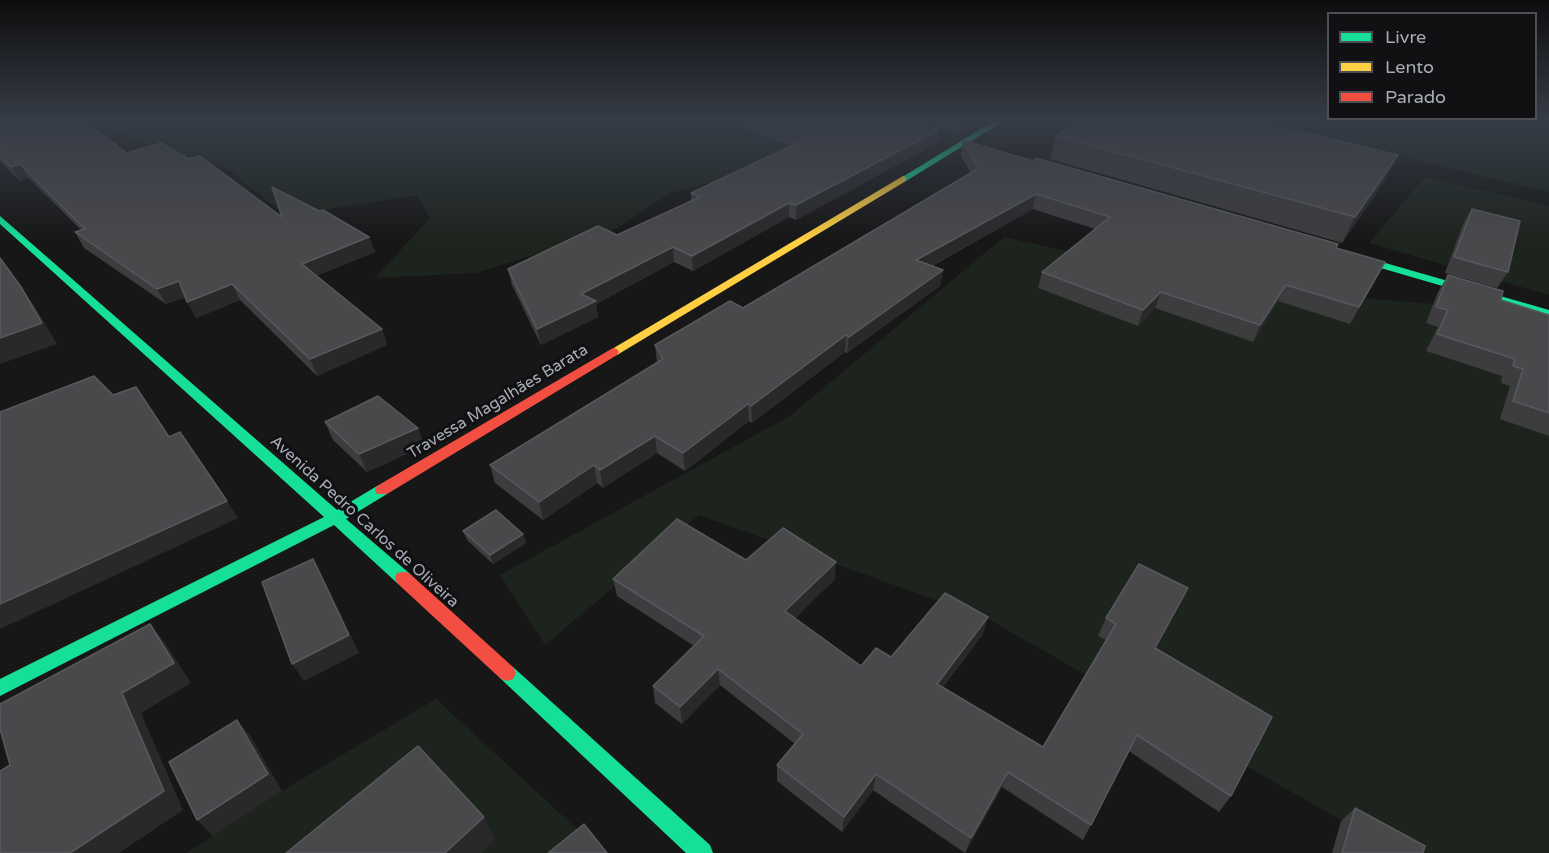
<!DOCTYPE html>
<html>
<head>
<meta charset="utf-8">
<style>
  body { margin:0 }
  #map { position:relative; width:1549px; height:853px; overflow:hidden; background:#171717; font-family:"Varela Round",sans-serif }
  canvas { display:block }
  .legend { position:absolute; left:1327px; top:12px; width:210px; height:108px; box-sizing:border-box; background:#111113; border:2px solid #4d4f55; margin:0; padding:8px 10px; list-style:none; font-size:18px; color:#a8adb8 }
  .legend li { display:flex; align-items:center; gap:12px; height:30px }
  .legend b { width:30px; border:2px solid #4d4f55 }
</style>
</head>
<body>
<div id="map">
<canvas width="1549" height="853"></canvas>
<ul class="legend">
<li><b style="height:8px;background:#16e098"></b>Livre</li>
<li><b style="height:8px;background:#ffcf43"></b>Lento</li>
<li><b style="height:8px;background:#f24e42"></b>Parado</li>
</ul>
</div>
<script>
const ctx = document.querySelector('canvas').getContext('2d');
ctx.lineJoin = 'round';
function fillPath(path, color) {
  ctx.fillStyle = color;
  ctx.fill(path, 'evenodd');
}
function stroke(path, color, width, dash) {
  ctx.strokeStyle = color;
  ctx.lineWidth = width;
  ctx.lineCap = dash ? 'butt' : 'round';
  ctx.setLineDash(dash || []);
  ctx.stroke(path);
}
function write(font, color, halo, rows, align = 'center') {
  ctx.font = font + ' "Varela Round",sans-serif';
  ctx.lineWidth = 6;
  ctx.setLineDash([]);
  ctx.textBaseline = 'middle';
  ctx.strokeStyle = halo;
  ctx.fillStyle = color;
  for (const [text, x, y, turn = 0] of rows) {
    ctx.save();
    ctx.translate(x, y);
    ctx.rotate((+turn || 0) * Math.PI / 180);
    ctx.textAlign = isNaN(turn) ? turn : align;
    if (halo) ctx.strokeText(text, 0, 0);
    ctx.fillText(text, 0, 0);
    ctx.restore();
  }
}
const green = new Path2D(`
  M92 121H689L791 143 809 157 669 193 618 228 476 273 375 278 430 218 417 195 286 216 225 167 163 152 115 129Z
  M1318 121H1549V192L1305 134Z
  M1425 177 1549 206V295L1369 243Z
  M1004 237 1226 287 1459 306 1549 332V853H1399L986 618 699 515 545 645 500 575 790 416Z
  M436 699 589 840 569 853H186L282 791Z`);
const fast = new Path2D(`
  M994 121H1004L906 181 899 179Z
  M0 216 337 510 377 486H387L389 490 387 494 346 519 409 573 411 578 409 583 403 584 397 583 334 525 0 696V679L324 517 0 224Z
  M1340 250 1549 310V317L1336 255 1335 253Z
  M507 665 513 667 710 845 713 853H686L501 679 498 673 501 667Z`);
const slow = new Path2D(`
  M903 176 906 177V181L617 355 613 356 607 352Z`);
const jam = new Path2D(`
  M613 348 617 349 619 352 617 355 387 494H377L375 490 377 486Z
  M403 572 409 573 513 667 516 673 513 679 507 681 501 679 397 583 395 578 397 573Z`);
const wall = new Path2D(`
  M0 121 127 153 282 217 369 237 375 252 316 276 382 329 387 345 317 376 240 300 196 318 185 297 166 304 84 248 75 232 81 230 29 178 20 181 0 161Z
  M722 121H906L939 130 937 143 796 220 789 217 693 271 674 262 596 304 598 317 541 345 512 285 508 269 617 235 691 201V193L792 146Z
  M918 121H983L961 134Z
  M1056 136 1386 179 1342 243 1050 159Z
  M963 142 1385 262 1350 324 1278 301 1253 342 1155 308 1138 326 1038 288 1042 272 1095 229 1033 209 932 266 943 270 940 286 847 353 845 352 752 423 749 421 685 471 657 453 603 488 597 483 543 520 495 483 490 465 657 363 655 345 743 308 971 173 961 156Z
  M1472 209 1508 272 1497 288 1445 273 1463 224Z
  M1448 275 1501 300 1549 315V436L1500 419 1510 386 1501 383 1502 376 1426 351 1438 327 1426 323 1438 292Z
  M325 422 418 428 424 446 367 472 333 440Z
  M463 531 523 534 526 543 493 564 467 540Z
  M746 560 835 579 795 618 861 666 983 634 943 687 1043 747 1106 640 1098 636 1106 618 1179 605 1155 648 1231 796 1219 812 1129 751 1083 840 1002 787 965 853 873 790 842 832 777 781V765L795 744 720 685 682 724 655 703 653 686 694 646 617 596 613 579Z
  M1355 808 1423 853H1332L1341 821Z`);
const shadedWall = new Path2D(`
  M963 121H983L961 134Z
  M939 130 937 143 796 220V205Z
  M1398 155 1386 179 1342 243 1355 217Z
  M20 164 29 178 20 181 11 167Z
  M1036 194 1033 209 914 275 916 260Z
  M789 203V217L693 271 692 256Z
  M369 237 375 252 308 279 302 264Z
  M673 247 674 262 596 304 598 317 541 345 537 329 581 294Z
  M943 270 940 286 847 353 849 337Z
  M179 281 188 297 166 304 157 289Z
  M232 284 240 300 196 318 187 302Z
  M1286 285 1278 301 1253 342 1260 325Z
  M21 287 35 307 57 344 0 364V338Z
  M1161 292 1155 308 1138 326 1143 310Z
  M382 329 387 345 317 376 310 359Z
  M846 335 845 352 752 423 751 406Z
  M748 404 749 421 685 471 683 453Z
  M418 428 424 446 367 472 359 454Z
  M655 436 657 453 603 488 600 470Z
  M594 465 597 483 543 520 539 502Z
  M227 501 238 518 0 629V604Z
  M523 534 526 543 493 564 490 555Z
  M313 559 323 577 359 653 304 681 292 664Z
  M836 562 835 579 784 628 785 611Z
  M988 617 983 634 933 700 937 684Z
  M150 624 166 644 191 683 141 713 183 810 119 853H70L122 693Z
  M718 669 720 685 682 724 680 707Z
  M237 720 251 737 282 791 213 836 197 820Z
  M1008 772 1002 787 965 853 971 838Z
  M876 774 873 790 842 832 844 817Z
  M484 817 495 839 481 853H445Z`);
const building = new Path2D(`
  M0 121H85L127 153 161 143 188 159 200 156 282 217 272 187 319 211 323 210 369 237 302 264 382 329 310 359 232 284 187 302 179 281 157 289 75 232 85 229 20 164 11 167 0 156Z
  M758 121H906L939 130 796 205 789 203 692 256 673 247 581 294 596 301 537 329 508 269 598 226 617 235 700 197 691 193 808 138Z
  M1075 121H1255L1398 155 1355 217 1056 136Z
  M965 141 1033 161 1036 158 1338 244 1336 248 1385 262 1359 307 1286 285 1260 325 1161 292 1143 310 1042 272 1110 217 1036 194 916 260 943 270 849 337 846 335 751 406 748 404 683 453 655 436 600 470 594 465 539 502 490 465 663 359 655 345 730 301 743 308 979 168 963 142Z
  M1472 209 1520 221 1508 272 1454 257Z
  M0 258 21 287 42 323 0 338Z
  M1448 275 1503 291 1501 300 1549 315V413L1513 401 1523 369 1513 366 1515 359 1437 334 1448 310 1436 307Z
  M94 376 113 395 136 387 169 437 180 432 227 501 0 604V412Z
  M378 396 418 428 359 454 325 422Z
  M496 510 523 534 490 555 463 531Z
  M677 519 746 560 783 528 836 562 785 611 861 666 876 648 891 657 945 593 988 617 937 684 1043 747 1116 624 1106 618 1139 564 1188 588 1155 648 1272 717 1231 796 1137 735 1091 825 1008 772 971 838 876 774 844 817 777 765 803 734 718 669 680 707 653 686 704 636 613 579Z
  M313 559 349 635 292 664 262 582Z
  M150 624 174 663 122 693 164 791 70 853H0V771L10 765 0 729V704Z
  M237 720 268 774 197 820 169 762Z
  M418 746 484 817 445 853H286Z
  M1355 808 1425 846 1423 853H1342Z
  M584 824 607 853H548Z`);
const streetNames = [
  ["Travessa Magalhães Barata",498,402,-31],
  ["Avenida Pedro Carlos de Oliveira",364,522,42]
];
fillPath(green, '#1d241e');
fillPath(fast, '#16e098');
fillPath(slow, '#ffcf43');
fillPath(jam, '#f24e42');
fillPath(wall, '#3d3d3f');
fillPath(shadedWall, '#29292a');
fillPath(building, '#49494c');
stroke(building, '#58595d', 1.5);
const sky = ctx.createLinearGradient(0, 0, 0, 241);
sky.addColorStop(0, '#0d0d0d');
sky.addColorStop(0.5, '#363c47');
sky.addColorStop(1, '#363c4700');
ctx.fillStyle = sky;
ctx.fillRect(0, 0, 1549, 241);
write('16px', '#a8adb8', '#111113', streetNames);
</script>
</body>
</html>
